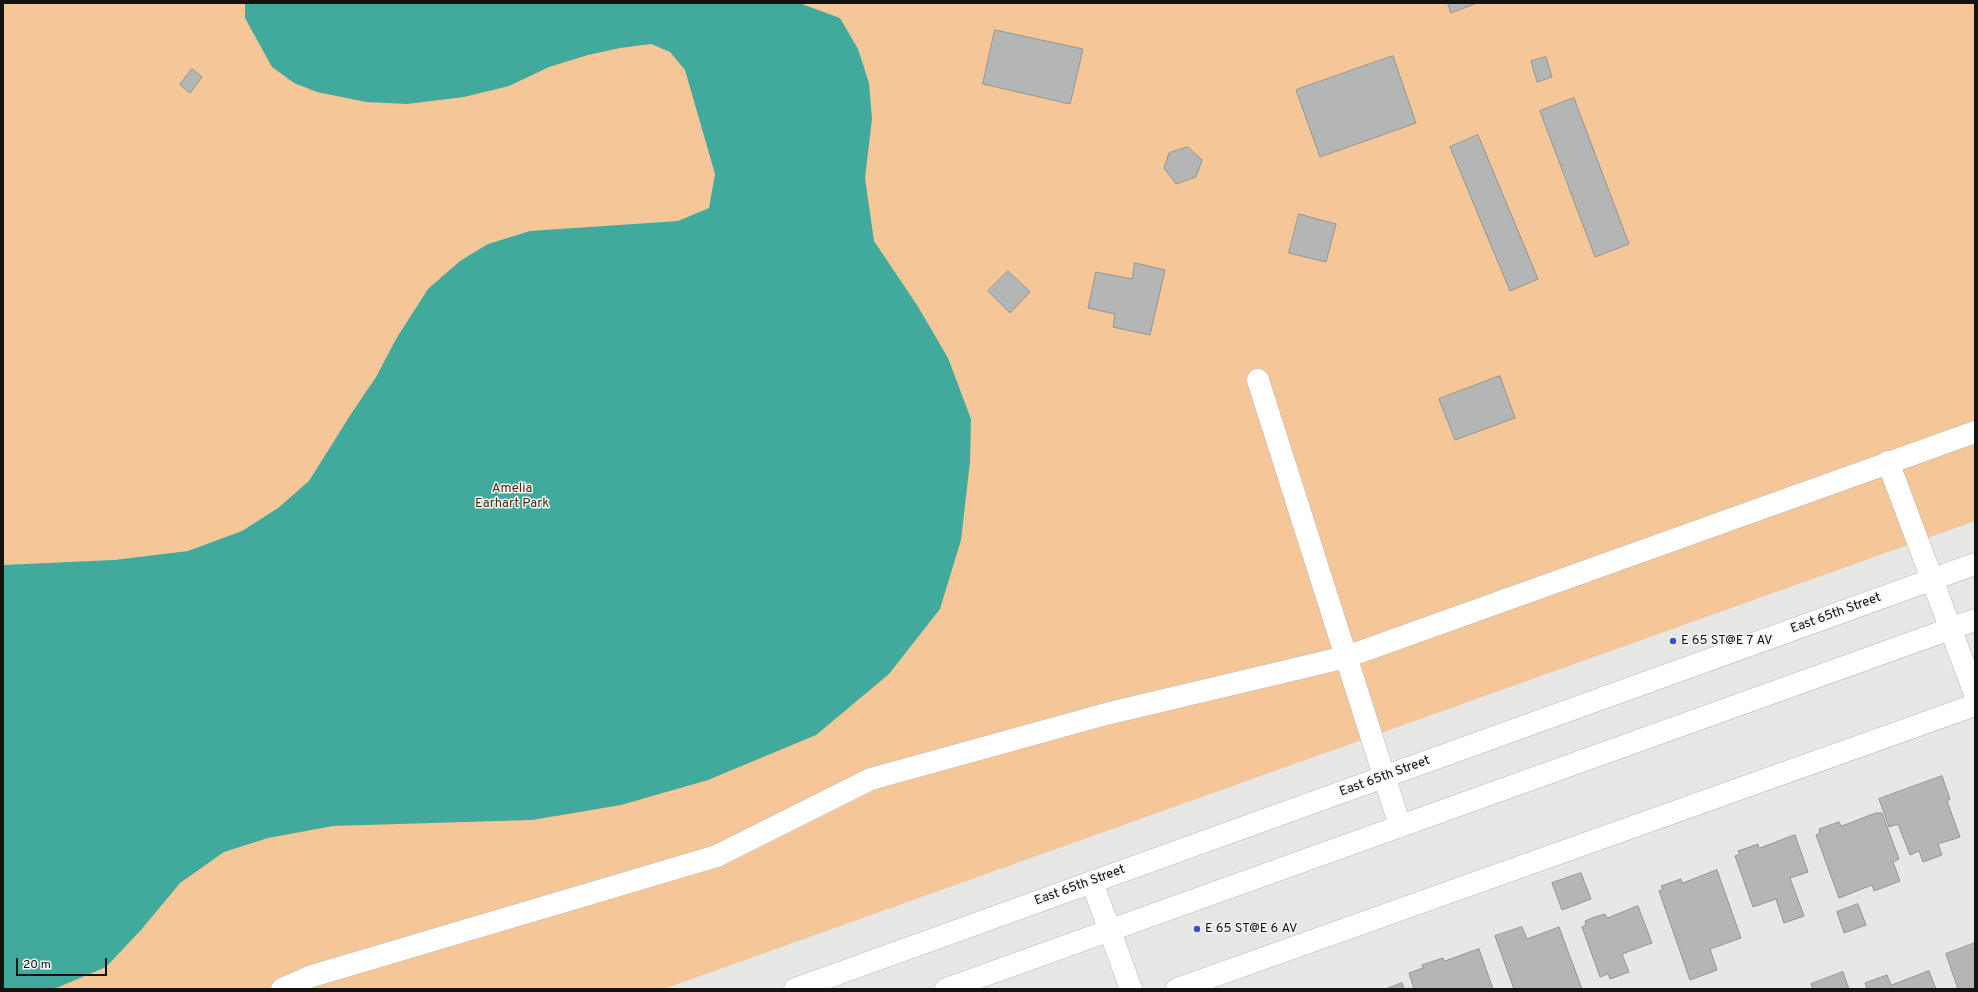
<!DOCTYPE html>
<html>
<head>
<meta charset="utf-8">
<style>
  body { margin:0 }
  #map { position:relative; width:1978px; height:992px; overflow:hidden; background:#e7e8e5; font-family:Overpass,sans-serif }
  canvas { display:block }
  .frame { position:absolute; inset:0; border:4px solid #131312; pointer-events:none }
  .scale { position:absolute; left:16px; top:958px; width:91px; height:18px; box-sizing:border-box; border:2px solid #131312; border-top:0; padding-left:5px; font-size:12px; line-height:14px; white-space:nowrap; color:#131312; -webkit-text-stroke:3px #f4f5f2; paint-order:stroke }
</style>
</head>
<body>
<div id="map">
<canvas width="1978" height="992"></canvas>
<div class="frame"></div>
<div class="scale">20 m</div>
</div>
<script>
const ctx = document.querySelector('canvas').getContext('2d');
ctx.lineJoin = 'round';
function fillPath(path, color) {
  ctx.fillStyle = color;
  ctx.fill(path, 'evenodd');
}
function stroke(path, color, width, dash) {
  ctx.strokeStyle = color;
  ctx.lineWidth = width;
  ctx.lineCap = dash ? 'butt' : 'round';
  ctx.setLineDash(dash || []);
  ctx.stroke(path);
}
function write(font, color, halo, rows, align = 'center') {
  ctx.font = font + ' Overpass,sans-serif';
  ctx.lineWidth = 3;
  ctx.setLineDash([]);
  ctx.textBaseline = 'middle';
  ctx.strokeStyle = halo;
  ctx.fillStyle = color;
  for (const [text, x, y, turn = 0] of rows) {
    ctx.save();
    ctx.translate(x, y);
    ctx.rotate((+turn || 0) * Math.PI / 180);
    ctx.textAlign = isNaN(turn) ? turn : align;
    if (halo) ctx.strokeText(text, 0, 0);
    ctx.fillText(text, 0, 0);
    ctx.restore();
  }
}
const green = new Path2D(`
  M3 3H1975V521L664 989H3Z`);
const water = new Path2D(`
  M245 3H799L840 18 858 49 869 83 872 119 865 178 874 241 917 305 948 358 971 419 970 462 961 540 940 609 889 674 816 735 708 780 621 805 532 820 333 826 268 838 224 852 180 883 141 930 106 967 54 989H3V565L114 560 188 551 242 531 278 508 309 481 351 414 376 377 396 339 428 289 460 261 488 244 530 231 678 221 709 208 715 174 685 70 670 52 651 44 620 48 588 55 549 67 509 86 464 97 407 104 366 102 317 92 294 83 272 67 245 18Z`);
const building = new Path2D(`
  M1448 3H1477L1451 13Z
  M995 30 1083 49 1070 104 983 84Z
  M1393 56 1416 123 1320 157 1296 90Z
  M1546 57 1552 77 1537 82 1531 61Z
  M192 69 202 77 190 93 180 85Z
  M1574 98 1629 244 1595 257 1540 111Z
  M1478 135 1538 279 1510 291 1450 147Z
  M1188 147 1202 160 1196 177 1176 184 1164 168 1169 153Z
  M1299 214 1336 224 1326 262 1289 253Z
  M1135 263 1165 270 1150 335 1113 327 1115 314 1088 308 1096 272 1132 279Z
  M1008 271 1030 292 1010 313 988 291Z
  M1500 376 1515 418 1455 440 1439 399Z
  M1942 776 1950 799 1947 801 1960 837 1938 844 1942 855 1923 862 1919 851 1910 855 1898 824 1889 827 1879 799Z
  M1876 813H1882L1899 859 1893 862 1900 881 1874 891 1872 885 1839 898 1816 835 1820 833 1819 829 1839 822 1841 826Z
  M1795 835 1808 872 1790 878 1804 916 1784 923 1776 899 1753 907 1735 856 1740 854 1738 851 1758 844 1759 848Z
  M1717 870 1741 938 1710 949 1717 970 1690 980 1659 891 1663 889 1661 886 1681 879 1682 883Z
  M1581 873 1591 899 1562 910 1552 883Z
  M1858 904 1866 925 1844 933 1837 912Z
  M1638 906 1652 943 1622 954 1629 972 1610 979 1608 974 1600 977 1582 927 1586 925 1585 921 1595 917 1605 914 1607 918Z
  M1522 927 1527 939 1559 927 1582 989H1514L1495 936Z
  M1975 943V989H1958L1946 954Z
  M1479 949 1493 989H1414L1409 973 1423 968 1422 965 1443 958 1444 961Z
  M1929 971 1936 989H1867L1865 983 1887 975 1891 985Z
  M1843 972 1849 989H1813L1811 984Z
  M1402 983 1404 989H1386Z`);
const minor = new Path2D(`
  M1258 380 1400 826
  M1888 462 1975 694
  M1092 882 1131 989
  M282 989 312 976 717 856 871 779 1106 714 1346 657 1975 432
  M1177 989 1975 705`);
const major = new Path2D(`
  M795 989 1975 564
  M946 989 1975 620`);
const markers = [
  [1673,641,4,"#3c51c4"],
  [1197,929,4,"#3c51c4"]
];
const parkNames = [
  ["Amelia",512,489],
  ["Earhart Park",512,504]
];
const streetNames = [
  ["East 65th Street",1836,614,-20],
  ["East 65th Street",1385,777,-20],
  ["East 65th Street",1080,886,-20]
];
const poiNames = [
  ["E 65 ST@E 7 AV",1681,641],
  ["E 65 ST@E 6 AV",1205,929]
];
fillPath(green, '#f5c798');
fillPath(water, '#42aa9c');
fillPath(building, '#b3b6b4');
stroke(building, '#929593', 1);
stroke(minor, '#b9bbb8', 23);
stroke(major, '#b9bbb8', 23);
stroke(minor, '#fff', 22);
stroke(major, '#fff', 22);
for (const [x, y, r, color] of markers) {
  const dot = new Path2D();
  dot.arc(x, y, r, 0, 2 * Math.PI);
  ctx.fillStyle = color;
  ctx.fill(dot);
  stroke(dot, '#f4f5f2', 1.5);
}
write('13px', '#432807', '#f4f5f2', parkNames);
write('13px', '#131312', '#f4f5f2', streetNames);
write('13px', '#131312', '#f4f5f2', poiNames, 'left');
</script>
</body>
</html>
